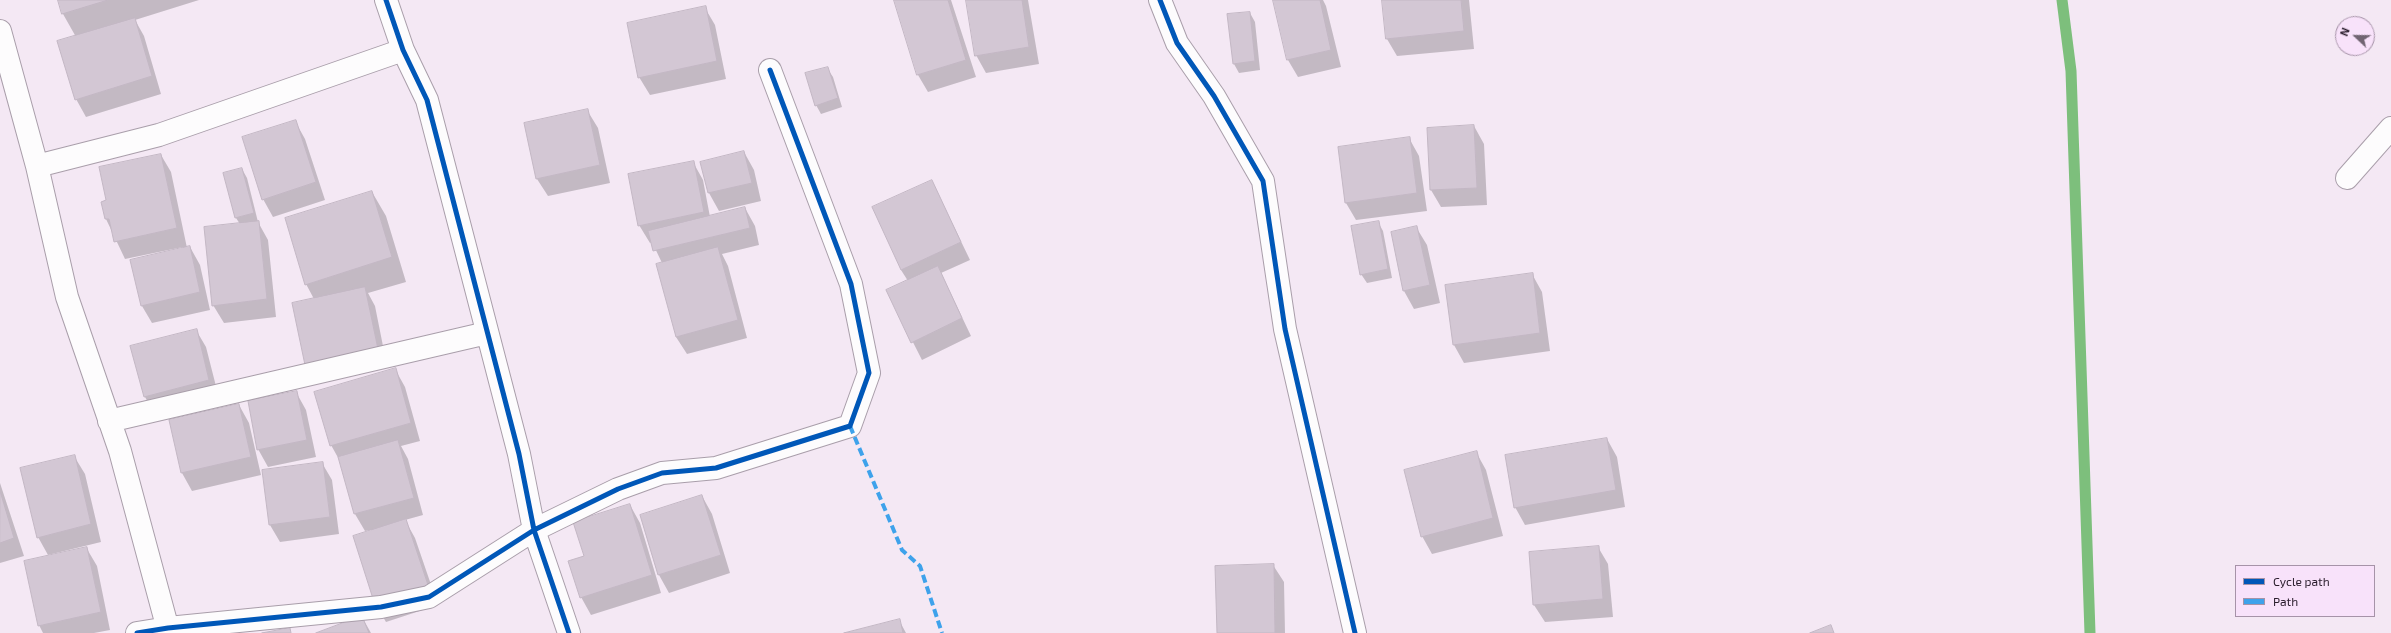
<!DOCTYPE html>
<html>
<head>
<meta charset="utf-8">
<style>
  body { margin:0 }
  #map { position:relative; width:2391px; height:633px; overflow:hidden; background:#f4e8f4; font-family:"Exo 2",sans-serif }
  canvas { display:block }
  .legend { position:absolute; left:2235px; top:565px; width:140px; height:52px; box-sizing:border-box; background:#f8e2fa; border:1px solid #a693a8; margin:0; padding:5px 7px; list-style:none; font-size:12px; color:#2a1d2c }
  .legend li { display:flex; align-items:center; gap:8px; height:20px }
  .legend b { width:20px; border:1px solid #a693a8 }
  .north { position:absolute; left:2335px; top:16px; width:40px; height:40px; box-sizing:border-box; background:#f8e2fa; border:1px solid #a693a8; border-radius:50%; rotate:292deg; font-size:11px; font-weight:700; line-height:16px; text-align:center; color:#2a1d2c }
  .north::after { content:''; display:block; margin:auto; width:14px; height:18px; background:#716472; clip-path:polygon(50% 0,100% 100%,50% 72%,0 100%) }
</style>
</head>
<body>
<div id="map">
<canvas width="2391" height="633"></canvas>
<ul class="legend">
<li><b style="height:5px;background:#0057b8"></b>Cycle path</li>
<li><b style="height:5px;background:#3ea2eb"></b>Path</li>
</ul>
<div class="north">N</div>
</div>
<script>
const ctx = document.querySelector('canvas').getContext('2d');
ctx.lineJoin = 'round';
function fillPath(path, color) {
  ctx.fillStyle = color;
  ctx.fill(path, 'evenodd');
}
function stroke(path, color, width, dash) {
  ctx.strokeStyle = color;
  ctx.lineWidth = width;
  ctx.lineCap = dash ? 'butt' : 'round';
  ctx.setLineDash(dash || []);
  ctx.stroke(path);
}
const shadow = new Path2D(`
  M59 0H199L135 20 144 36 161 94 86 117 76 99V37L63 14Z
  M899 0H951L976 77 928 92 918 75Z
  M967 0H1028L1039 64 986 73 976 55Z
  M1274 0H1323L1326 6 1341 67 1298 77 1288 60Z
  M1383 0H1469L1474 49 1397 56 1387 39Z
  M705 8 715 25 726 79 650 95 639 77Z
  M1250 13 1255 22 1260 70 1239 73 1234 64Z
  M827 68 833 77 842 107 821 114 816 105Z
  M587 110 598 128 610 183 548 196 537 179 526 124Z
  M295 121 305 139 325 200 273 217 263 199Z
  M1474 126 1484 144 1487 205 1441 207 1431 190Z
  M1409 138 1419 156 1427 211 1356 220 1346 203 1339 148Z
  M744 152 754 170 761 201 719 211 709 193 701 163Z
  M161 155 171 172 187 248 190 247 200 265 210 310 152 323 142 306 183 247 125 259 106 219 107 201Z
  M693 162 703 180 710 217 745 208 755 226 759 245 722 254 728 266 747 338 687 354 676 337 662 263 652 242 650 243 639 225Z
  M242 169 247 178 258 222 268 240 276 317 224 323 213 305 240 224 236 218Z
  M932 181 970 260 941 273 971 336 922 360 887 291 908 281 901 270Z
  M372 192 386 216 406 282 368 293 375 306 387 366 314 299 306 284Z
  M1378 222 1383 231 1392 278 1367 283 1361 274Z
  M1416 227 1427 245 1440 303 1414 309 1404 291 1392 233Z
  M1532 274 1542 292 1550 351 1464 363 1454 345 1446 286Z
  M196 330 206 347 219 398 155 414 145 397Z
  M395 369 405 387 420 441 401 446 408 459 423 515 405 520 415 538 438 605 386 622 376 605 371 530 365 531 355 514 341 463 331 445Z
  M296 392 306 410 316 457 268 467 258 449Z
  M239 405 249 423 261 475 192 491 182 473 171 421Z
  M1607 439 1617 457 1625 507 1525 525 1515 507Z
  M1476 452 1486 470 1503 536 1432 554 1422 536Z
  M74 456 85 474 101 542 48 555 38 537Z
  M322 463 332 480 339 534 280 542 270 525Z
  M0 483 24 556 0 563Z
  M702 496 712 514 730 573 669 593 659 575 641 516Z
  M630 505 640 523 661 593 591 615 581 597 585 557Z
  M1598 547 1608 564 1613 617 1545 622 1534 605Z
  M87 549 97 566 110 630 94 633H43L39 625Z
  M1273 565 1284 582 1285 633H1218Z
  M362 617 371 633H319Z
  M899 620 906 633H848Z`);
const stream = new Path2D(`
  M2062 0 2071 71 2090 633`);
const building = new Path2D(`
  M58 0H108L62 14Z
  M894 0H948L966 60 917 75Z
  M966 0H1022L1029 47 975 56Z
  M1273 0H1320L1331 50 1287 60Z
  M1382 0H1461L1464 31 1386 39Z
  M706 6 717 61 638 78 627 23Z
  M1250 12 1255 61 1233 64 1227 14Z
  M135 18 152 76 75 100 57 41Z
  M828 67 838 98 815 106 805 73Z
  M588 109 600 165 536 179 524 123Z
  M296 120 316 182 262 200 242 137Z
  M1474 125 1477 188 1430 190 1427 128Z
  M1410 137 1417 193 1345 203 1338 147Z
  M744 151 752 183 708 193 700 162Z
  M161 154 177 228 114 242 109 219H105L101 202 106 200 99 167Z
  M694 161 704 212 638 226 628 174Z
  M242 168 254 213 235 218 223 173Z
  M932 180 961 242 901 270 872 207Z
  M372 191 392 257 305 285 285 218Z
  M745 207 750 228 653 251 648 231Z
  M259 221 267 299 212 306 204 227Z
  M1379 221 1388 269 1360 275 1351 226Z
  M1417 226 1430 285 1403 291 1391 232Z
  M190 246 200 292 141 306 130 260Z
  M718 247 738 320 676 337 656 264Z
  M938 266 962 318 911 343 886 290Z
  M1533 273 1540 333 1453 345 1445 285Z
  M365 287 378 349 305 365 292 303Z
  M197 329 209 380 144 397 130 346Z
  M396 368 411 423 330 446 314 392Z
  M297 391 307 440 257 450 248 401Z
  M239 404 251 457 181 473 169 420Z
  M1607 438 1616 490 1514 508 1505 455Z
  M398 440 414 498 354 514 338 457Z
  M1477 451 1493 518 1421 537 1404 470Z
  M75 455 91 524 37 538 20 468Z
  M323 462 330 517 269 525 262 470Z
  M0 491 14 538 0 543Z
  M702 495 721 555 658 575 640 515Z
  M630 504 652 575 580 598 568 561 584 556 573 522Z
  M406 519 429 588 375 605 353 536Z
  M1599 546 1603 599 1533 605 1529 552Z
  M87 547 101 612 38 626 24 561Z
  M1274 564 1275 633H1217L1215 566Z
  M362 616 369 633H316Z
  M900 619 903 633H844Z
  M1831 625 1834 633H1810Z
  M290 628 291 633H262Z`);
const minor = new Path2D(`
  M386 0 403 50 427 100 519 454 534 530 569 633
  M1160 0 1177 43 1214 96 1263 181 1285 329 1355 633
  M0 31 37 166 67 297 120 451 169 633
  M37 166 159 135 403 50
  M2347 178 2391 128
  M109 421 487 333
  M137 633 168 628 381 607 429 597 534 530 618 489 662 473 716 468 850 426 869 373 851 284 770 70`);
const quiet = new Path2D(`
  M850 426 902 550 920 566 942 633`);
const cycleway = new Path2D(`
  M386 0 403 50 427 100 519 454 534 530 569 633
  M1160 0 1177 43 1214 96 1263 181 1285 329 1355 633
  M137 633 168 628 381 607 429 597 534 530 618 489 662 473 716 468 850 426 869 373 851 284 770 70`);
fillPath(shadow, '#0003');
stroke(stream, '#7dbf7c', 11);
fillPath(building, '#d3c7d4');
stroke(building, '#c3b7c4', 1);
stroke(minor, '#a99eaa', 24);
stroke(minor, '#fdfcfd', 22);
stroke(quiet, '#3ea2eb', 4, [8, 4]);
stroke(cycleway, '#0057b8', 5);
</script>
</body>
</html>
